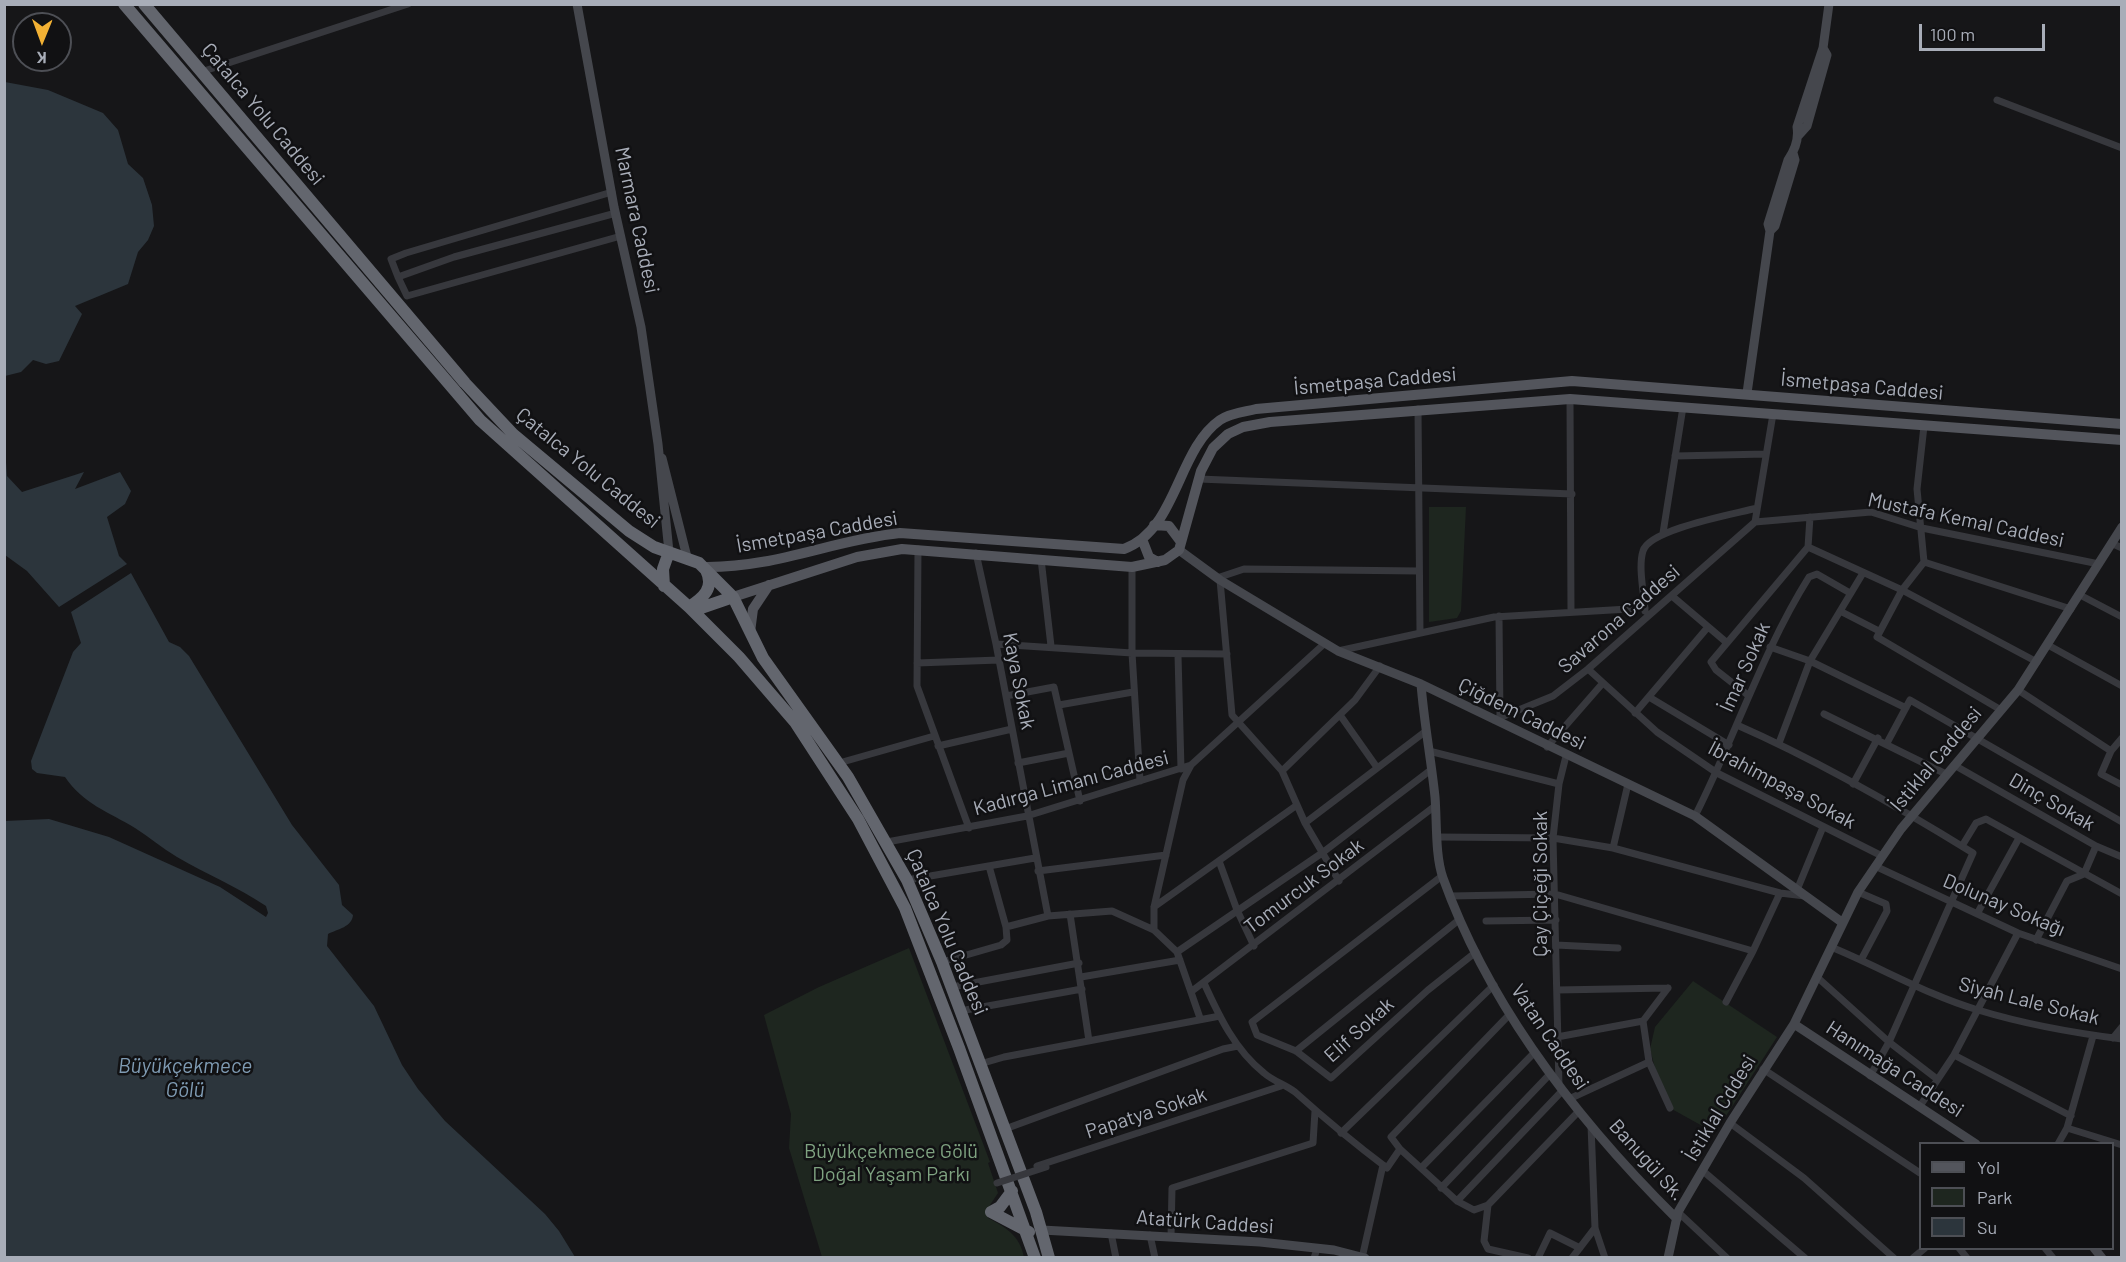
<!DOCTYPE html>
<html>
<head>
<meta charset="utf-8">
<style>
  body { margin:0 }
  #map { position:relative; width:2126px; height:1262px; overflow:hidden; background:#161618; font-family:Barlow,sans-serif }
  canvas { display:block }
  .frame { position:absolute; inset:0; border:6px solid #a8adb8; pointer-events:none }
  .legend { position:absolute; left:1919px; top:1142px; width:195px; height:108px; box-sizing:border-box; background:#111113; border:2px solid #4d4f55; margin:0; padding:8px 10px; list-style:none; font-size:18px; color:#a8adb8 }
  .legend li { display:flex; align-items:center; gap:12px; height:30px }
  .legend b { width:30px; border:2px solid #4d4f55 }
  .north { position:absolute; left:12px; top:12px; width:60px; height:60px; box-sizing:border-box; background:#111113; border:2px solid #4d4f55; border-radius:50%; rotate:181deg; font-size:16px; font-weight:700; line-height:24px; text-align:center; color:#a8adb8 }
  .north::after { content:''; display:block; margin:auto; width:21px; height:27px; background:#f2b134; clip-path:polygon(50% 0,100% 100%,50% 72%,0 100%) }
  .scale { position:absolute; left:1919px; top:24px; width:126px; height:27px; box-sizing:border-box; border:3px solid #a8adb8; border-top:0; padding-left:8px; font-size:18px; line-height:21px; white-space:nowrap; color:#a8adb8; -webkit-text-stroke:4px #111113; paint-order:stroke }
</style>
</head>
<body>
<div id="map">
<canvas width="2126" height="1262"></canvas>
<div class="frame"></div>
<ul class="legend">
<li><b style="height:8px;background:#53555c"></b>Yol</li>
<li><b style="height:16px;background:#1e261f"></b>Park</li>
<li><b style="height:16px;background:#2c353c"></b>Su</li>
</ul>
<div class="north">K</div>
<div class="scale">100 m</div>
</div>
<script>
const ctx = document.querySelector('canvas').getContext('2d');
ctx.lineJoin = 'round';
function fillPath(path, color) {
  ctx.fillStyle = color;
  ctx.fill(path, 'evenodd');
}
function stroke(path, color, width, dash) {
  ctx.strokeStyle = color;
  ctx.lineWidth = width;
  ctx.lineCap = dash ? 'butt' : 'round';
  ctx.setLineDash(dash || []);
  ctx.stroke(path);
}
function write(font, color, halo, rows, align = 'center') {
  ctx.font = font + ' Barlow,sans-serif';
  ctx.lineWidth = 5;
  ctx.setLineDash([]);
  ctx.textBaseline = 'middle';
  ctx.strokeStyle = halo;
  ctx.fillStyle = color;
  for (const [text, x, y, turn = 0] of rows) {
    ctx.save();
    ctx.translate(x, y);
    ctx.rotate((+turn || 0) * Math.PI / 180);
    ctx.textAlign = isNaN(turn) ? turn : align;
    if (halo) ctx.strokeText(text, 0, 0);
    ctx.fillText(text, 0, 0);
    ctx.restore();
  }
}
const green = new Path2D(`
  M1429 507H1466L1461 611 1457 618 1429 622Z
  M909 948 990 1162 988 1163 998 1193 990 1205 988 1218C1007 1228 1020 1236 1024 1257H822L789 1148 791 1114 764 1015 819 987Z
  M1693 981 1777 1037 1715 1133 1670 1108 1659 1083 1650 1049 1655 1027Z`);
const water = new Path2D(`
  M5 82 48 90 103 113 118 130 128 164 143 178 152 205 154 226 148 240 138 252 128 284 75 306 82 314 59 361 46 364 33 360 21 372 5 376Z
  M5 448 7 476 22 492 84 472 75 489 120 472 131 491 125 504 107 517 119 556 127 564 59 607 27 571 5 555Z
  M131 573 169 642 180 647 189 656 292 825 339 885 342 905 353 915C352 927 338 929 328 934L327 946 374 1006 402 1065 418 1089 445 1121 545 1214 559 1231 575 1257H5V821L49 819 109 837 220 887 266 917 268 913 266 906C238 887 206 874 177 857 162 848 149 837 135 828 109 812 83 804 65 777L37 773 32 769 31 761 73 652 81 643 71 612Z`);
const street = new Path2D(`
  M201 72 408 4
  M1997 100 2122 148
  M616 213 454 257 398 277 407 296 621 236
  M398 277 391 259 406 253 612 192
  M1570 399 1571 612
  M1418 409 1420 633
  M1924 426 1917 489 1924 562 1902 590 1877 637 2001 710
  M1675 456 1766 454
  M1199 479 1572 494
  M1755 522 1871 512 1922 528 2099 564
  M1755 522 1773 414
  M1663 533 1683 407
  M2111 543 2122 548
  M1808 547 1902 590 2037 662
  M918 549 917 686 969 828
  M976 553 996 644 1048 916
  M1041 559 1051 646
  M1924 562 2071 609
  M1132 567V653L1140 781
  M1217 578 1244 569 1419 571
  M1220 580 1232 715 1282 771 1305 823 1339 881
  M2080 595 2122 617
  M1672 596 1726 642
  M1645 611C1644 593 1638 567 1643 551 1649 529 1735 514 1757 508
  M1840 611 1879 631
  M1499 616 1500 719
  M996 644 1132 653 1227 654
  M2048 645 2122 686
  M1770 647 1810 661 1906 708
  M1338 651 1494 617 1645 608
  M1178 655 1181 769
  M917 663 999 660
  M1588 669 1657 732 1717 773 1882 856
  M2018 690 2111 751
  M1006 696 1054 687 1080 801
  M1749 696 1716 670 1711 662 1808 547 1810 517
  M1649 697 1729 745
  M1059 705 1133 692
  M1635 713 1708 627
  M1824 714 1946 774
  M1340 715 1376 766
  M1494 720 1553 696 1588 669 1755 522
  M1737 725C1819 761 1897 806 1973 853L1889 1042 1870 1076
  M2122 738 2111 751 2101 774 2122 785
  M1779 743 1810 661 1863 573
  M1887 743 1910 700 2122 822
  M938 746 1012 729
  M1547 747 1602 684
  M1429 751 1559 784
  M839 763 934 736
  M1018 763 1069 753
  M1954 765 2096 846 2084 874 2067 881 2036 940
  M1282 771 1355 700 1380 666
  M1853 784 1878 738
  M1695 816C1735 737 1762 652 1809 577L1817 574 1850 593
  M1305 823 1426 731
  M1438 837 1553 838 1613 848 1780 893 1805 896
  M887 842 1027 816 1191 765 1324 644
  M1962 846 1976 823 1986 819 2122 894
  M2096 846 2122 857
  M1613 848 1628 784
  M1219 861 1237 910 1254 946
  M989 866 1006 927
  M1875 866 2018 933 2122 969
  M1038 871 1166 855
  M1442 876 1252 1022 1257 1035 1296 1051 1331 1078 1428 990 1476 952
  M907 880 1035 858
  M1797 890 1823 827
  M1858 892 1886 904 1887 911 1861 960
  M1451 896 1555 894 1753 951
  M1154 907 1297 805
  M1070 914 1089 1041
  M1977 914 2019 838
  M1486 921 1556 920
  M1154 930V907L1183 780 1191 765
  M1556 945 1618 948
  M1831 947C1880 967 1927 995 1978 1010 2024 1024 2074 1033 2122 1039
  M1177 952 1322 853 1432 769
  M942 962 1001 945 1007 940 1006 927 1048 916 1112 911 1154 930 1177 952 1200 1018
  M1081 977 1180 960
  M1817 977 1889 1042 1937 1079
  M1204 983C1219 1016 1235 1050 1264 1073 1273 1081 1286 1085 1295 1092 1325 1119 1355 1144 1387 1168L1400 1149 1391 1137 1508 1016
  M952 987 1079 963
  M1557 990 1668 988
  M1192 991 1435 806
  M1726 1002 1753 951 1780 893
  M960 1011 1082 989
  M1643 1021 1649 1062 1670 1108
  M1643 1021 1668 988
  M1557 1037 1643 1021
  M2113 1038 2122 1027
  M1296 1051 1460 919
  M1954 1055 2071 1116
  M980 1064 1004 1057 1220 1016
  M1763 1069 1920 1173
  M1559 1086 1553 838 1559 784 1566 756
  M1569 1099 1649 1062
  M1920 1106 1954 1055 2018 933
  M1730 1123 1804 1178 1894 1258
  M1591 1125 1595 1228 1605 1258
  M2067 1128 2122 1145
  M1005 1129 1223 1049 1238 1046
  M1341 1133 1494 985
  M2058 1144 2067 1128 2093 1036
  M1400 1149 1457 1201 1474 1210 1488 1205 1578 1112
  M1037 1166 1281 1086
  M1421 1168 1534 1053
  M1703 1171 1805 1258
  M1441 1188 1550 1074
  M1457 1201 1563 1090
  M1488 1205 1484 1241 1488 1249 1528 1258
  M1678 1212 1727 1258
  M1111 1233 1116 1258
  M1150 1235 1155 1258
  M1171 1237 1172 1188 1313 1143 1315 1111
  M1959 1248 1967 1258
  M2045 1248 2053 1258
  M1314 1258 1317 1249
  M1362 1258 1383 1165
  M1538 1258 1550 1233 1580 1248
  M1572 1258 1595 1228
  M1913 1258 1925 1248`);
const secondary = new Path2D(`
  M577 4 614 207 641 327 658 444 669 552
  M1798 136 1807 126 1827 55 1823 48
  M1770 231 1775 226 1795 160 1793 153
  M1747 393 1770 231 1768 224 1788 160C1795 150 1799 139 1797 127L1823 48 1829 4
  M662 458 687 557
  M1179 550 1220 580 1338 651 1421 684 1695 816 1843 923
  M1421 684C1424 722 1431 759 1435 797 1437 821 1435 856 1443 878 1490 1009 1579 1122 1677 1219
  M1794 1024 1976 1144
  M1042 1230 1260 1242 1334 1250 1365 1258
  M2094 1248 2102 1258
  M1668 1258 1678 1212 1730 1123 1794 1024 1858 892 1901 829 2018 690 2122 527`);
const primary = new Path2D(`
  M1154 525 1169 526 1181 542
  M1142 539 1149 557 1158 562
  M704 567C776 568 832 540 900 533L1124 549C1177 530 1177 450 1220 420 1230 413 1244 412 1256 409L1572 381 2122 424
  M733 597 857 557 902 549 1132 567 1165 560 1179 550 1201 471 1213 448 1228 434 1243 427 1270 422 1570 399 2122 440
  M750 632 753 609 769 585`);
const highway = new Path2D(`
  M124 4 480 420 689 607 739 657 795 722 858 819 905 908 959 1048 1035 1258
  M144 4 465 383 513 434 629 531 654 547 699 563 733 597 763 658 848 777 907 880 942 962 1036 1212 1049 1258
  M664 586 663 569 669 552
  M689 607C703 598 715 588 706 570
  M691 607 701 608 733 597
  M991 1212 1029 1232
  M991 1212 1000 1207 1012 1191`);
const streetBridge = new Path2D(`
  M997 1183 1046 1167`);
const streetNames = [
  ["Çatalca Yolu Caddesi",263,114,50],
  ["Marmara Caddesi",637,220,78],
  ["İsmetpaşa Caddesi",1375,381,-5],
  ["İsmetpaşa Caddesi",1862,386,5],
  ["Çatalca Yolu Caddesi",588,468,39],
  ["Mustafa Kemal Caddesi",1966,520,12],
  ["İsmetpaşa Caddesi",817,532,-10],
  ["Savarona Caddesi",1619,619,-41],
  ["İmar Sokak",1745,667,-66],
  ["Kaya Sokak",1019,681,79],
  ["Çiğdem Caddesi",1522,714,26],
  ["İstiklal Caddesi",1936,759,-50],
  ["Kadırga Limanı Caddesi",1071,783,-15],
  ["İbrahimpaşa Sokak",1782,785,28],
  ["Dinç Sokak",2052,802,30],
  ["Çay Çiçeği Sokak",1540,884,-90],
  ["Tomurcuk Sokak",1304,886,-37],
  ["Dolunay Sokağı",2004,905,23],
  ["Çatalca Yolu Caddesi",947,932,67],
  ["Siyah Lale Sokak",2029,1001,14],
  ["Elif Sokak",1359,1030,-42],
  ["Vatan Caddesi",1550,1037,56],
  ["Hanımağa Caddesi",1895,1069,33],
  ["İstiklal Cddesi",1720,1108,-59],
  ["Papatya Sokak",1146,1113,-18],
  ["Banugül Sk.",1647,1160,48],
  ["Atatürk Caddesi",1205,1222,4]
];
const parkNames = [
  ["Büyükçekmece Gölü",891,1151],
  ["Doğal Yaşam Parkı",891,1174]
];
const waterNames = [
  ["Büyükçekmece",185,1066],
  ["Gölü",185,1090]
];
fillPath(green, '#1e261f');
fillPath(water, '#2c353c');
stroke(street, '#37383d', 7);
stroke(secondary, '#45474d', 9);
stroke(primary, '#53555c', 10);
stroke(highway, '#63666e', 12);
stroke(streetBridge, '#37383d', 7);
write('20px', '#a8adb8', '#111113', streetNames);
write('20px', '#7fa381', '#111113', parkNames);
write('italic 21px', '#7f9bb3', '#111113', waterNames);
</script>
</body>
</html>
